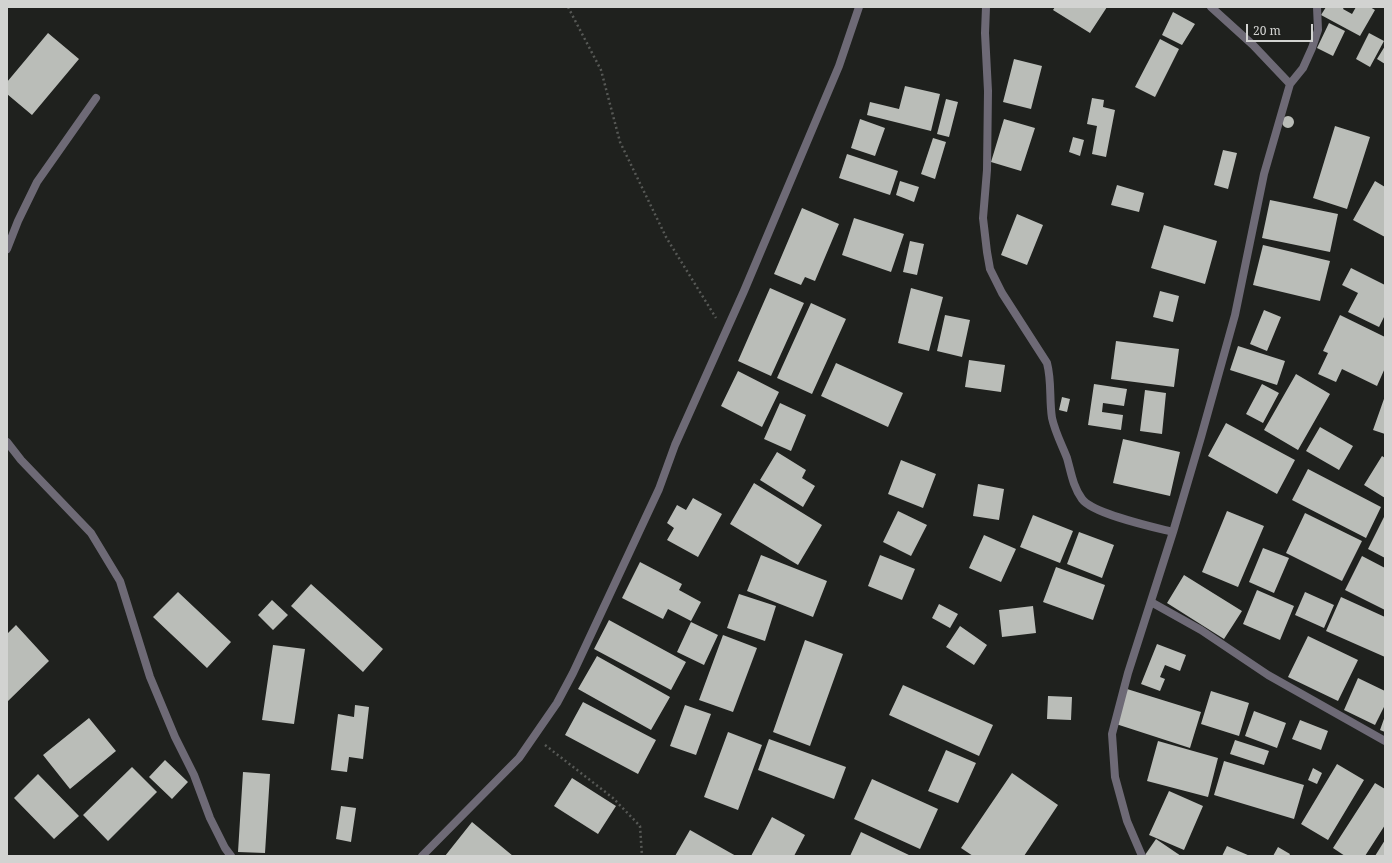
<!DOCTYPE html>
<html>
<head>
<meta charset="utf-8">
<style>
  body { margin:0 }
  #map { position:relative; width:1392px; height:863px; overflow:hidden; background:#1f211e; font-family:"Noto Serif",serif }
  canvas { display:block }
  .frame { position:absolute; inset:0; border:8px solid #d2d3d1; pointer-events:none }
  .scale { position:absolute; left:1246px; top:24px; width:67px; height:18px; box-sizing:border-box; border:2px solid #d2d3d1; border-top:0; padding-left:5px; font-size:12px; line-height:14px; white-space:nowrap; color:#d2d3d1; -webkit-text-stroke:3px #1f211e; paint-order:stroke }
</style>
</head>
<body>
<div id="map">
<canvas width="1392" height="863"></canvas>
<div class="frame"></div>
<div class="scale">20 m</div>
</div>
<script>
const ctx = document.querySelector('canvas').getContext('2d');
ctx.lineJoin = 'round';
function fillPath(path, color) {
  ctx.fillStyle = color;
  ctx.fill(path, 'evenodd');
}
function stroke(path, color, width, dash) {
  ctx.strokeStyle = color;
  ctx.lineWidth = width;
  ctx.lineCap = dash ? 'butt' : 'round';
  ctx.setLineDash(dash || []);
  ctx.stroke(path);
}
const building = new Path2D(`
  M1055 7H1107L1090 33 1053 10Z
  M1326 7H1344L1343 9 1352 14 1356 7H1370L1375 10 1360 36 1321 15Z
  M1173 12 1195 24 1182 45 1162 35Z
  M1329 23 1345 31 1333 56 1317 48Z
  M48 33 79 59 32 115 7 94V82Z
  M1369 33 1384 41 1370 67 1356 59Z
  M1160 39 1179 49 1155 97 1135 87Z
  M1385 46V64L1377 59Z
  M1014 59 1042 66 1031 109 1003 102Z
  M905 86 940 94 931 131 867 115 870 102 899 109Z
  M1092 98 1104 100 1103 107 1115 110 1106 157 1092 154 1097 126 1087 124Z
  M946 99 958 102 949 137 937 134Z
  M1282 122a6 6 0 1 1 12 0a6 6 0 1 1-12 0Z
  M860 119 885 128 875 156 851 148Z
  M1004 119 1035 128 1021 171 991 162Z
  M1335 126 1370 137 1347 209 1313 198Z
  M1073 137 1084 140 1080 156 1069 152Z
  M933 138 946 142 935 179 921 174Z
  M1223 150 1237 153 1228 189 1214 185Z
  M847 154 898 171 890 195 839 178Z
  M900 181 919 187 914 202 896 195Z
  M1375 181 1385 187V237L1353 220Z
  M1117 185 1144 193 1139 212 1111 205Z
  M1270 200 1338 214 1330 252 1262 238Z
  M802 208 839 224 815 281 805 277 801 285 774 274Z
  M1017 214 1043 225 1027 265 1001 255Z
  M854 218 904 234 891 272 842 255Z
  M1164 225 1217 241 1205 284 1151 268Z
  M910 241 924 244 917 275 903 272Z
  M1263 245 1330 261 1320 301 1253 285Z
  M1351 268 1385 285V315L1379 327 1348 312 1358 293 1342 285Z
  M770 288 804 303 771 376 738 361Z
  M911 288 943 297 929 351 898 343Z
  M1160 291 1179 296 1173 322 1153 317Z
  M811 303 846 319 812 394 777 378Z
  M1264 310 1281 317 1267 351 1250 344Z
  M945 315 970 320 962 357 937 351Z
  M1340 315 1385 337V368L1377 386 1342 369 1336 382 1318 374 1328 353 1323 351Z
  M1116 341 1179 349 1174 387 1111 379Z
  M1238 346 1285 361 1277 385 1230 370Z
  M969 360 1005 365 1001 392 965 387Z
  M836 363 903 393 888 427 821 396Z
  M738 371 779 392 762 427 721 406Z
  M1296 374 1330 394 1298 450 1264 430Z
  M1094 384 1127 389 1124 406 1103 403 1102 412 1123 415 1121 430 1088 425Z
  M1262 384 1279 393 1263 423 1246 414Z
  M1145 390 1166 393 1162 434 1140 431Z
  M1385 396V434L1373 430Z
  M1062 397 1070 399 1067 412 1059 410Z
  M780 403 806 415 791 451 764 439Z
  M1226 423 1295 460 1277 494 1208 456Z
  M1320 427 1353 446 1339 470 1306 451Z
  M1123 439 1180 452 1170 496 1113 483Z
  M777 452 806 470 802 478 815 486 803 507 760 480Z
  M1382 456 1385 458V498L1364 485Z
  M901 460 936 474 923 508 888 494Z
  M1308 469 1381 507 1366 538 1292 500Z
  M754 483 822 525 798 565 730 524Z
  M978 484 1004 489 999 520 973 516Z
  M693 498 722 514 698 557 667 540 674 528 667 523 677 505 686 510Z
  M898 511 927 525 911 556 883 542Z
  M1227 511 1264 526 1238 587 1202 572Z
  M1305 513 1362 541 1342 581 1286 553Z
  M1033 515 1073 531 1060 563 1020 547Z
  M1385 515V558L1368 549Z
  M1079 532 1114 545 1102 578 1067 564Z
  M984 535 1016 549 1001 582 969 568Z
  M1263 548 1289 558 1274 593 1249 582Z
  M761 555 827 581 813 617 747 591Z
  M880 555 915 569 902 600 868 586Z
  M1362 556 1385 568V610L1345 590Z
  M640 562 682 584 679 590 701 602 691 621 668 609 663 619 622 598Z
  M1056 567 1105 585 1093 620 1043 602Z
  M1184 575 1242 611 1224 639 1167 603Z
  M311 584 383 649 363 672 291 606Z
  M1257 590 1294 606 1280 640 1243 624Z
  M178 592 231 642 207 668 153 617Z
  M1305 592 1334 605 1324 628 1295 615Z
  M739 594 776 606 765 641 727 628Z
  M1341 597 1385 617V657L1326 631Z
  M272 600 288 615 273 630 258 615Z
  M939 604 958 614 950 628 932 618Z
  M1033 606 1036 633 1002 637 999 610Z
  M609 620 686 662 671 690 594 649Z
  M691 622 718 635 704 665 677 652Z
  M16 625 49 661 7 702V634Z
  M960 626 987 645 974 665 946 647Z
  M723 635 757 648 733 712 699 700Z
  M1308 636 1358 660 1338 701 1288 677Z
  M805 640 843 654 810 746 773 732Z
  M1157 644 1186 655 1180 671 1165 665 1160 677 1165 679 1160 691 1141 684Z
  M273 645 305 649 294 724 262 720Z
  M597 656 670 697 651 730 578 689Z
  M1358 678 1385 691V705L1375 725 1344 710Z
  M903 685 993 725 979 756 889 715Z
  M1127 689 1201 712 1190 748 1116 724Z
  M1211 691 1249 703 1239 736 1201 724Z
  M1048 696 1072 697 1071 720 1047 719Z
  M583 702 656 740 638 774 565 735Z
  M355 705 369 707 363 759 349 757 347 772 331 770 338 714 354 717Z
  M685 705 711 714 696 755 670 746Z
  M1254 711 1286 723 1277 748 1245 736Z
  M1385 716V732L1380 730Z
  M89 718 116 751 70 789 43 755Z
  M1300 720 1328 731 1321 750 1292 739Z
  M728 732 762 745 738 810 704 797Z
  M769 739 846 767 834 799 758 770Z
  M1235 740 1269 751 1264 765 1230 754Z
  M1158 741 1218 758 1208 797 1147 781Z
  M946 750 976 763 958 803 928 791Z
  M165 760 188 782 172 799 149 777Z
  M1224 761 1304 785 1294 819 1214 795Z
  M1337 764 1364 780 1328 840 1301 824Z
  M132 767 157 792 108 841 83 815Z
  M1313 768 1322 773 1317 784 1308 780Z
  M243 772 270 774 265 853 238 852Z
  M1012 773 1058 805 1024 856H973L961 848Z
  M38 774 79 816 54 839 14 798Z
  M572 778 616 806 598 834 554 806Z
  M872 779 938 809 920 849 854 819Z
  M1375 783 1385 789V825L1365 856H1345L1333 848Z
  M1169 791 1203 806 1184 850 1149 835Z
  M341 806 356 808 351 842 336 839Z
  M772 817 805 835 794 856H751Z
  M472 822 513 856H445Z
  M690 830 736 856H675Z
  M861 832 911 856H850Z
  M1156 839 1181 856 1145 855Z
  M1385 840V856H1375Z
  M1227 846 1250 856H1222Z
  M1278 847 1290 854 1289 856H1273Z`);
const path = new Path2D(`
  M568 7 601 70 620 142 666 237 716 318
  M545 745 613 798 640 826 642 856`);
const minor = new Path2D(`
  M986 7 985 33 988 91 987 170 983 218 987 252 990 269 1002 293 1047 363C1052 382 1049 399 1052 418 1055 432 1062 445 1067 458 1071 472 1073 487 1082 499 1093 514 1153 527 1173 532
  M1211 7 1253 45 1290 84
  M7 249 18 221 37 182 96 98
  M7 442 21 460 91 533 120 581 150 677 175 737 194 775 210 818 225 848 231 856
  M1151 602 1201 630 1268 675 1385 741
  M1142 856 1127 821 1115 777 1112 734 1128 673 1173 532 1201 437 1235 315 1264 174 1290 84 1303 68 1312 48 1318 30 1317 7`);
const tertiary = new Path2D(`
  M422 856 519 758 557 703 573 673 659 489 675 445 744 291 839 66 859 7`);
fillPath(building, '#babdb8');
stroke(path, '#575956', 2.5, [2, 3]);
stroke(minor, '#6e6a76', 8);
stroke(tertiary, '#6e6a76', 8);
</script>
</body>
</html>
